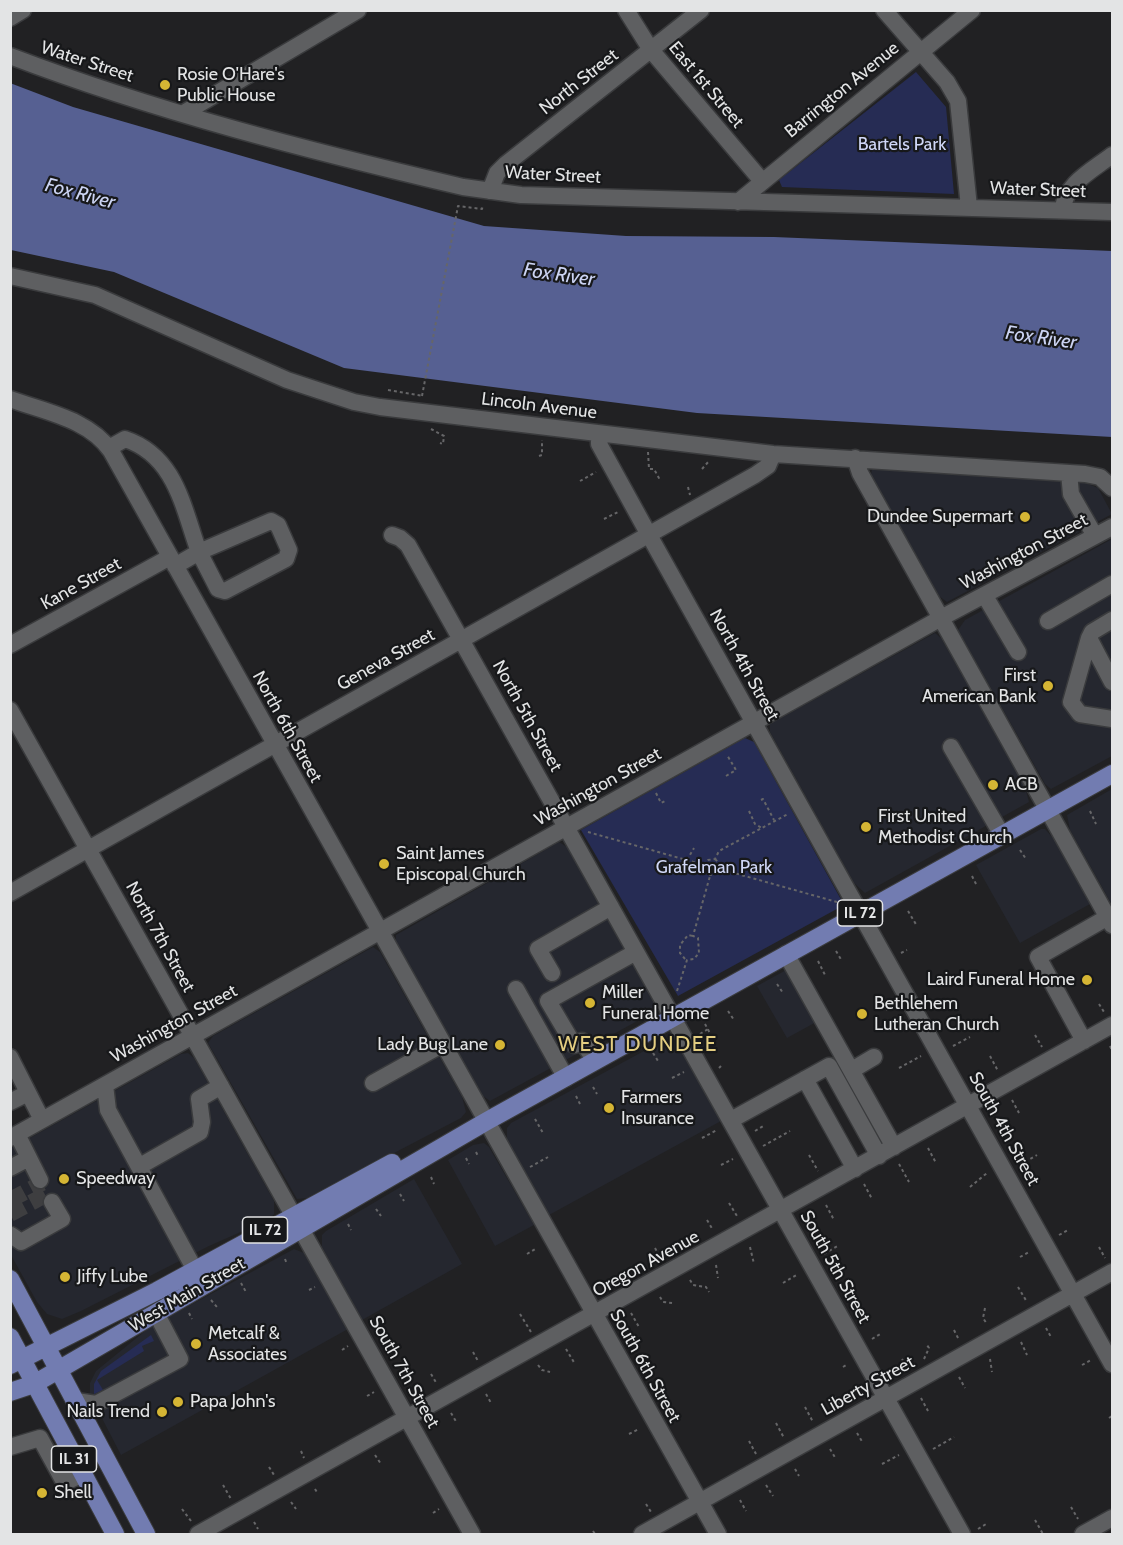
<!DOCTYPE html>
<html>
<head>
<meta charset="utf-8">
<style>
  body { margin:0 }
  #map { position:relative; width:1123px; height:1545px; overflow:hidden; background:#212123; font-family:Cabin,sans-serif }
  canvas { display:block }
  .frame { position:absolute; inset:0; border:12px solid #e3e4e5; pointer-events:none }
</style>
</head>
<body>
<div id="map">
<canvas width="1123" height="1545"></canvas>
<div class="frame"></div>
</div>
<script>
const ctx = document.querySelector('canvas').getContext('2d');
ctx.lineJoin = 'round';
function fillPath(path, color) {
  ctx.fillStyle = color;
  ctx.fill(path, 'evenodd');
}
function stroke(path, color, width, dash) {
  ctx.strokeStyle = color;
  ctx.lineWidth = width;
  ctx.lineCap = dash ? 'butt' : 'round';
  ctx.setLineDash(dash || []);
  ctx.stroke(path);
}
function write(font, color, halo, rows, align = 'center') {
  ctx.font = font + ' Cabin,sans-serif';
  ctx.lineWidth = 4.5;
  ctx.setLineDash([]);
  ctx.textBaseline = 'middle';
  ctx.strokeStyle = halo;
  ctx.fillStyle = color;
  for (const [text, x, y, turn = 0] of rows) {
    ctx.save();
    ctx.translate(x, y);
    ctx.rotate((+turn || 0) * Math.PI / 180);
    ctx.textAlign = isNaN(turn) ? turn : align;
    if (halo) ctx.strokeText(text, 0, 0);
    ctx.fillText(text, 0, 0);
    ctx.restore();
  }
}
const built = new Path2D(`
  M872 469 1081 481 1098 488 1112 514 947 602 939 596 871 475Z
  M1112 539V756L1051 789 1045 784 958 630 965 620Z
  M935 633 941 638 1025 787 1029 802 865 893 854 883 770 732V724Z
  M1112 789V905L1070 830 1067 815Z
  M1041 829H1045L1054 839 1090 904 1020 943 976 865Z
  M559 842 567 847 654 1003V1012L490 1101 483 1096 396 943V935Z
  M373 947 380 952 462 1097 466 1112 461 1118 308 1198 297 1199 208 1043 213 1036Z
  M788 969 818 1021 787 1038 757 986Z
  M668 1038 678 1043 721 1121 549 1215 507 1140V1128L511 1123Z
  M188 1053 194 1058 274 1201V1214L270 1219 209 1246 81 1311 62 1319 47 1314 37 1302 11 1255 10 1149 181 1054Z
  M484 1143 489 1147 534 1225 495 1246 448 1160 473 1145Z
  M414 1179 462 1264 362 1320 322 1247V1235L326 1231Z
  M294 1249 304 1253 348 1329 121 1455 90 1395V1383L96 1371 150 1327Z`);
const green = new Path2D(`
  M916 72 946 107 954 194 782 187 779 180Z
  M745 738 754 742 844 905 678 996 581 830Z
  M151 1335 154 1341 142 1346 144 1351 97 1380 103 1390 94 1394V1384L101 1371Z`);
const water = new Path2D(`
  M10 83 73 107 484 226 626 236 774 237 1112 251V437L697 413 344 368 114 272 11 250Z`);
const minorTunnel = new Path2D(`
  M10 1200 42 1183
  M10 1214 47 1194`);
const path = new Path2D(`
  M388 390 423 396
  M422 396 458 206 482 209 483 205
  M491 407 492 398
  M431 429 444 436 443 444 440 443
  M648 452 649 469H654L660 480
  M539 456 542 455V440
  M702 469 709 461
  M580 481 596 472
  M688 487 690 495
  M604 519 618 512
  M726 776 736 770 727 755
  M656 793 661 803 667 800
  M761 800 763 799 774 820
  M749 811 755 824 762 828
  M1090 811 1096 824
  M588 832 704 865 705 871 710 875 715 874 720 869 837 902
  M1020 850 1026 859
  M715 859 719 863 720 869
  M687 860 694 848
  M704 865 708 860 715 859 719 851 788 814
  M972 876 977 886
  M908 911 917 926
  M836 951 842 961
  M901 953 907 950
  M685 959 680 953V945L688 935 693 936
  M818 961 825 975
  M777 984 783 993
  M677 991 687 960 694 959 699 953 698 938 693 936 710 876
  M1099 1004 1104 1012
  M886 1010 893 1006
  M728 1011 734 1020
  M705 1024 711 1035
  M700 1034 708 1029
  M1035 1035 1042 1047
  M953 1046 970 1037
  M1110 1046 1112 1050
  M653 1053 658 1061
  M990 1056 998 1071
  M719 1068 721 1066
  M899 1068 921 1056
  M672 1078 684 1072
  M593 1087 597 1094
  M576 1096 580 1104
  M1012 1100 1019 1113
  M535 1119 543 1133
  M755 1131 765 1125
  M702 1138 717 1130
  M763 1146 790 1131
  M928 1148 936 1163
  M476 1152 478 1156
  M809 1155 818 1171
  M466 1158 469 1164
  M899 1164 909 1182
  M721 1165 733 1159
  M1020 1165 1037 1155
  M530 1167 548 1157
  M431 1177 434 1184
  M864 1184 872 1199
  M970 1187 987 1173
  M400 1194 404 1201
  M729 1203 737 1216
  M826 1205 834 1220
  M376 1209 381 1216
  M707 1220 713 1230
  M348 1224 351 1230
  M1059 1235 1068 1230
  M750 1247 754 1264
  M1099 1247 1105 1258
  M655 1248 661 1259
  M527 1254 537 1248
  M824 1254 839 1245
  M1020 1257 1029 1252
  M285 1259 287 1264
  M716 1265 718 1278
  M690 1280 693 1285 706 1287 709 1292
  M241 1283 246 1292
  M783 1283 798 1274
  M1018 1287 1027 1302
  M309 1290 315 1287
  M1112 1292V1293
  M660 1297 663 1302 672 1303
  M211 1300 217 1307
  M985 1308 983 1318 987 1324
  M189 1313 192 1319
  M631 1313 639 1327
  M520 1314 531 1332
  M1046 1328 1051 1337
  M954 1330 959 1340
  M872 1339 882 1333
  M1021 1342 1027 1355
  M566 1349 575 1364
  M342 1350 348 1346
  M473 1352 478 1361
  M902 1359 907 1368
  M924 1359 929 1348 927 1345
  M990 1359 992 1372
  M538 1365 542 1370 550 1372
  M1082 1365 1091 1360
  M843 1367 848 1364
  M431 1374 437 1384
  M959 1377 965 1388
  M486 1394 491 1403
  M367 1396 374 1392
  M835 1397 840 1406
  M921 1398 928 1411
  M805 1407 813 1422
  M451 1413 457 1423
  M1109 1418 1112 1416
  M776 1423 784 1438
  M857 1433 863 1443
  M629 1434 639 1429
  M749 1441 756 1454
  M830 1449 836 1459
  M933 1449 954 1437
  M301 1451 304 1458
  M375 1455 381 1464
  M882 1464 899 1455
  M269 1467 274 1475
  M795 1469 799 1476
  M223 1485 231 1499
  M766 1485 773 1496
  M315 1489 318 1494
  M740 1500 746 1511
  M291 1502 296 1509
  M646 1504 651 1512
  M1071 1507 1078 1519
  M182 1509 191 1521
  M433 1513 439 1509
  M1035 1520 1043 1534
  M254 1522 258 1529
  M978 1529 986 1524
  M593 1531 595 1534`);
const minor = new Path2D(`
  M626 10 651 50 762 181
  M884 10 947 82 958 101 969 207
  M10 18 23 10
  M10 56C157 112 310 151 463 187L521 195 1112 212
  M184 113 358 10
  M490 191 497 173 506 164 701 10
  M738 202 972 10
  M1063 210C1064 184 1093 170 1112 155
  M10 276 95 295 287 380 354 402 380 407 773 454 1085 474 1100 477 1112 488
  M10 399C45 412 89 419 111 451L718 1534
  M599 434V444L649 535 1112 1364
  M109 448 125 439C176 456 183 508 199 552L271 521 278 525 289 550 286 559 225 591 218 589 199 552 175 566
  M855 458 860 473 1112 925
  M1069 473 1071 494 1095 536
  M392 535 400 538 408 545 962 1534
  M985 596 1018 652
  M1112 620 1092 632 1089 638 1112 682
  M1048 621 1112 584
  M1089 638 1071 702 1080 714 1112 719
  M10 645 170 557
  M10 710 293 1215
  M951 747 1002 835
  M10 893 755 475 768 466 773 454
  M786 954 894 1147
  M552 973 538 949 611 907
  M516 989 566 1078
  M1084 1041 1038 957 1108 917
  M10 1057 42 1120
  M595 1061 582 1041 574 1045 548 1001 636 952
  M852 1070 874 1057
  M805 1079 855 1169
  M373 1083 443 1044
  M105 1085 108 1110 195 1270
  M10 1102 26 1094
  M731 1120 829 1066 879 1156
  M10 1138 941 618 1112 527
  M29 1158 40 1180
  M140 1166 200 1132 202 1122 199 1099 221 1086
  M10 1168 29 1158 17 1134
  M301 1229 472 1534
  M11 1235 21 1242 62 1219 52 1202
  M76 1401 96 1404 180 1359 156 1313
  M10 1447 40 1438 63 1480 68 1481 82 1474
  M198 1534 1112 1025
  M642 1534 1112 1272
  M1083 1534 1112 1518`);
const major = new Path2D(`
  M10 1279 146 1534
  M10 1337 115 1534
  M10 1365 157 1291 392 1163
  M10 1392 34 1384 487 1121 1112 774`);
const markers = [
  [165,85,6,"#d5b534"],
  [1025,517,6,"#d5b534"],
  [1048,686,6,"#d5b534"],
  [993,785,6,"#d5b534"],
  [866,827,6,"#d5b534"],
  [384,864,6,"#d5b534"],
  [1087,980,6,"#d5b534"],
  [590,1003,6,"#d5b534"],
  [862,1014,6,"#d5b534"],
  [500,1045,6,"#d5b534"],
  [609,1108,6,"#d5b534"],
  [64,1179,6,"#d5b534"],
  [65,1277,6,"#d5b534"],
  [196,1344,6,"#d5b534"],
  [178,1402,6,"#d5b534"],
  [162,1412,6,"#d5b534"],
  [42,1493,6,"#d5b534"]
];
const shields = [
  [860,913,45],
  [265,1230,45],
  [74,1459,45]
];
const shieldNames = [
  ["IL 72",860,913],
  ["IL 72",265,1230],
  ["IL 31",74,1459]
];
const streetNames = [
  ["Water Street",87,62,18],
  ["North Street",579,82,-38],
  ["East 1st Street",706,85,50],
  ["Barrington Avenue",842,90,-39],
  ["Water Street",553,175,3],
  ["Water Street",1038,190,2],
  ["Lincoln Avenue",539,406,7],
  ["Washington Street",1024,552,-28],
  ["Kane Street",81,584,-29],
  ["Geneva Street",386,660,-29],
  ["North 4th Street",744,665,61],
  ["North 5th Street",527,716,61],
  ["North 6th Street",287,727,61],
  ["Washington Street",598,787,-29],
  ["North 7th Street",160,937,61],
  ["Washington Street",174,1024,-29],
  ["South 4th Street",1004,1129,61],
  ["Oregon Avenue",646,1264,-29],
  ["South 5th Street",835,1267,61],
  ["West Main Street",187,1295,-30],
  ["South 6th Street",645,1366,61],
  ["South 7th Street",404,1372,61],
  ["Liberty Street",868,1386,-29]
];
const poiNames = [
  ["Rosie O'Hare's",177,75],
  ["Public House",177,96],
  ["Dundee Supermart",1013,517,"right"],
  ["First",1036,676,"right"],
  ["American Bank",1036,697,"right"],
  ["ACB",1005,785],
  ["First United",878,817],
  ["Methodist Church",878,838],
  ["Saint James",396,854],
  ["Episcopal Church",396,875],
  ["Laird Funeral Home",1075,980,"right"],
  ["Miller",602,993],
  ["Funeral Home",602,1014],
  ["Bethlehem",874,1004],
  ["Lutheran Church",874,1025],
  ["Lady Bug Lane",488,1045,"right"],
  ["Farmers",621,1098],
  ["Insurance",621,1119],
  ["Speedway",76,1179],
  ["Jiffy Lube",77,1277],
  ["Metcalf &",208,1334],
  ["Associates",208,1355],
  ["Papa John's",190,1402],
  ["Nails Trend",150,1412,"right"],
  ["Shell",54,1493]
];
const parkNames = [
  ["Bartels Park",902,145],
  ["Grafelman Park",714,868]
];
const waterNames = [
  ["Fox River",80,194,15],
  ["Fox River",559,275,8],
  ["Fox River",1041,338,8]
];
const quarterNames = [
  ["WEST DUNDEE",638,1045]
];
fillPath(built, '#25272f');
fillPath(green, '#262c54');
fillPath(water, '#566092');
stroke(minorTunnel, '#3e3e40', 16, [16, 8]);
stroke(minor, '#3a3b3d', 19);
stroke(major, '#3a3b3d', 20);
stroke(path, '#666668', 2, [3, 3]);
stroke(minor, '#5e5f61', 16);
stroke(major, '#727cb1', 18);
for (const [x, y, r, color] of markers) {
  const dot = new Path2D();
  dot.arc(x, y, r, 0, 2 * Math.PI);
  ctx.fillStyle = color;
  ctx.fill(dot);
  stroke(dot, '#17181a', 2);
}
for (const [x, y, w] of shields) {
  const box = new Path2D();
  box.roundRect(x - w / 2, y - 13, w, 26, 4.5);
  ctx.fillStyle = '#17181a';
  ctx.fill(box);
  stroke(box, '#e3e4e5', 1.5);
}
write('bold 16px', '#e3e4e5', null, shieldNames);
write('18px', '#e3e4e5', '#17181a', streetNames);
write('18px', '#e3e4e5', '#17181a', poiNames, 'left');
write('18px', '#d0d7f7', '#17181a', parkNames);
write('italic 20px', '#ccd4f3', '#17181a', waterNames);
ctx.letterSpacing = '1.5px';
write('21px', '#e4ce81', '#17181a', quarterNames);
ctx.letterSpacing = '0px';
</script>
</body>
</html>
